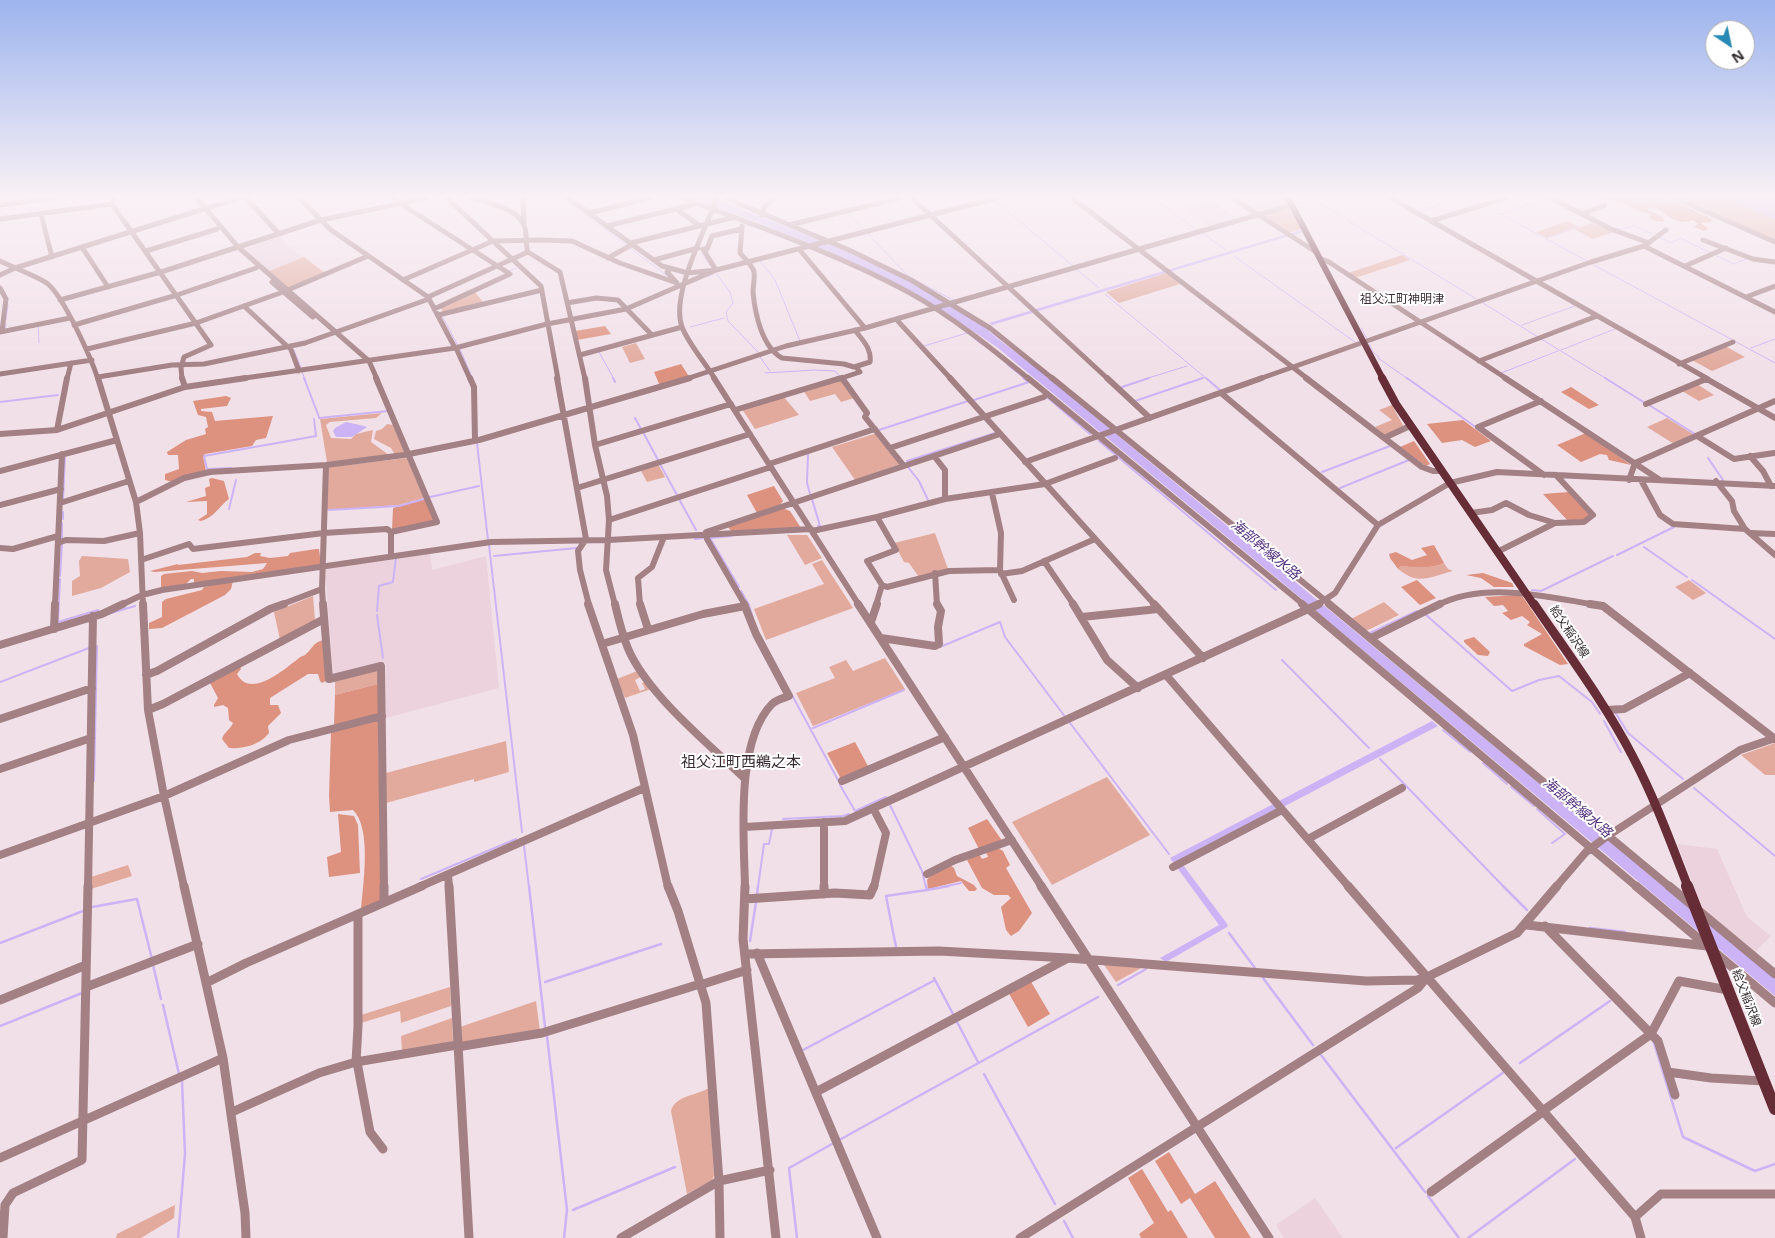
<!DOCTYPE html>
<html>
<head>
<meta charset="utf-8">
<style>
  body { margin:0 }
  #map { position:relative; width:1775px; height:1238px; overflow:hidden; background:#f2e0e8; font-family:"Noto Sans",sans-serif }
  canvas { display:block }
  .north { position:absolute; left:1705px; top:20px; width:50px; height:50px; box-sizing:border-box; background:#fff; border:1px solid #adaaab; border-radius:50%; rotate:146deg; font-size:14px; font-weight:700; line-height:20px; text-align:center; color:#322b2e }
  .north::after { content:''; display:block; margin:auto; width:18px; height:22px; background:#288ab4; clip-path:polygon(50% 0,100% 100%,50% 72%,0 100%) }
</style>
</head>
<body>
<div id="map">
<canvas width="1775" height="1238"></canvas>
<div class="north">N</div>
</div>
<script>
const ctx = document.querySelector('canvas').getContext('2d');
ctx.lineJoin = 'round';
function fillPath(path, color) {
  ctx.fillStyle = color;
  ctx.fill(path, 'evenodd');
}
function stroke(path, color, width, dash) {
  ctx.strokeStyle = color;
  ctx.lineWidth = width;
  ctx.lineCap = dash ? 'butt' : 'round';
  ctx.setLineDash(dash || []);
  ctx.stroke(path);
}
function write(font, color, halo, rows, align = 'center') {
  ctx.font = font + ' "Noto Sans","Noto Sans JP",sans-serif';
  ctx.lineWidth = 4;
  ctx.setLineDash([]);
  ctx.textBaseline = 'middle';
  ctx.strokeStyle = halo;
  ctx.fillStyle = color;
  for (const [text, x, y, turn = 0] of rows) {
    ctx.save();
    ctx.translate(x, y);
    ctx.rotate((+turn || 0) * Math.PI / 180);
    ctx.textAlign = isNaN(turn) ? turn : align;
    if (halo) ctx.strokeText(text, 0, 0);
    ctx.fillText(text, 0, 0);
    ctx.restore();
  }
}
const built = new Path2D(`
  M1241 198H1284L1288 205 1259 213 1236 200Z
  M1212 201 1238 219 1211 227 1185 209Z
  M278 234 291 249 304 257 269 271 240 247Z
  M430 551 432 570 486 556 499 688 386 718V663L336 675 333 674 325 569Z
  M1677 844 1717 849 1747 917 1771 936 1754 953 1704 911Z
  M1315 1198 1343 1238H1284L1276 1225Z`);
const green = new Path2D(`
  M1677 198H1727L1775 220V241Z
  M1289 207 1301 229 1288 233 1261 216Z
  M1568 221 1579 227 1547 238 1536 232Z
  M1592 223 1598 226 1601 225 1617 231 1593 239 1574 229Z
  M1402 255 1410 260 1355 278 1348 273Z
  M304 257 325 273 288 288 269 271Z
  M1166 273 1180 284 1119 303 1106 292Z
  M474 291 484 303 444 313 440 307Z
  M636 343 645 359 630 363 622 347Z
  M1725 346 1745 357 1712 371 1692 360Z
  M840 379 854 398 841 402 835 394 810 401 803 390Z
  M1697 384 1714 395 1699 401 1682 391Z
  M783 396 799 415 755 429 742 409Z
  M1392 405 1404 427 1386 436 1375 427 1392 420 1379 410Z
  M382 413 376 418 330 422 326 425 331 438 351 439 356 434 373 430 371 442 389 455 327 462 320 419Z
  M1667 418 1693 434 1674 444 1647 427Z
  M387 424 393 425 406 453 395 455 391 448 374 439 376 431 382 429Z
  M877 433 901 464 855 480 832 447Z
  M407 458 424 498 399 505 327 510 328 467Z
  M658 464 665 477 647 482 640 469Z
  M935 533 948 569 919 577 909 563 904 562 894 543Z
  M787 535H807L822 558 805 565Z
  M82 556 128 559 130 572 101 588 72 596V581L80 576 79 561Z
  M822 560 853 608 766 640 754 609 824 584 812 564Z
  M1444 563 1448 569 1453 571C1429 577 1419 586 1398 569L1401 566C1416 568 1430 569 1444 563Z
  M1689 580 1706 593 1693 600 1675 587Z
  M313 596 315 620 280 640 274 612Z
  M1384 602 1399 615 1366 631 1351 619Z
  M885 658 905 689 813 726 796 693 835 678 829 667 846 660 853 671Z
  M378 669V684L335 695V679Z
  M637 671 641 677 635 680 640 691 645 689 642 683 645 682 651 689 625 698 617 679Z
  M506 741 509 772 474 782V779L386 803V773Z
  M1775 743V775H1765L1741 755Z
  M1107 777 1150 835 1052 885 1012 822Z
  M128 865 132 876 91 889V877Z
  M1102 962 1143 967 1116 982Z
  M450 987 451 1006 401 1023 400 1011 361 1023V1015Z
  M536 1001 540 1031 461 1042 460 1027Z
  M452 1018 453 1041 402 1052 401 1036Z
  M707 1089H709L714 1176 712 1180 687 1194 671 1111C675 1096 694 1096 707 1089Z
  M175 1205 174 1218 141 1238H116L117 1234Z`);
const forest = new Path2D(`
  M1594 198H1665L1679 203 1712 219 1711 222 1701 223 1708 229 1704 231 1694 227 1698 224 1693 220C1689 221 1685 222 1681 222 1668 220 1661 206 1649 208L1647 210 1661 216 1665 220 1662 222 1652 220 1649 216 1651 214 1641 212 1621 202Z
  M605 326 611 334 577 340 575 331Z
  M681 364 690 378 660 386 654 372Z
  M1571 387 1599 405 1589 409 1561 392Z
  M226 396 231 398 227 406 201 409V411L212 412 215 421 273 416 266 438 256 440 252 446 205 454 203 456 206 471 173 482 165 480V474L179 469 178 455H168L167 452 186 440 206 434 205 429 208 427 206 417 198 415 193 401Z
  M1463 420 1491 441 1475 447 1462 440 1442 443 1427 424Z
  M1586 433 1631 465 1609 460 1607 455 1600 454 1581 462 1557 445Z
  M1414 441 1430 464 1426 466 1400 447Z
  M212 478 224 481 229 499C218 507 215 517 201 521L198 520 207 514V501L186 502 206 496 205 488 210 486 209 479Z
  M774 486 783 501 780 505 757 513 747 495Z
  M1569 492 1591 515 1582 521 1569 522 1543 494Z
  M425 499 434 520 392 530 393 508Z
  M782 508 790 511 801 528 732 532 727 526Z
  M1434 545 1444 563C1430 569 1416 568 1401 566L1398 569 1390 558 1389 554 1396 552 1412 560 1427 555 1421 548Z
  M316 549H319L321 564 318 565 194 583V579H191L186 584 161 588V576L164 574 192 571 202 573 221 571 252 572 263 569 267 563 155 572 150 571 178 564V565L247 557 255 553H261L260 556 270 558 288 556 290 553Z
  M1483 573 1512 583 1514 587H1494L1481 578 1466 575Z
  M1417 580 1436 598 1420 605 1401 587Z
  M233 581 231 589 225 595 162 628 149 629V623L162 617V602L166 599 202 590 204 587Z
  M1518 595 1523 597 1568 664 1560 665 1524 646V644L1542 634 1527 625 1530 622 1522 616 1511 620 1502 613 1508 611 1503 605 1494 606 1485 597Z
  M1474 637 1490 652 1488 656 1478 655 1464 642V640Z
  M324 640 326 681 322 683 320 681 318 674H308L270 698V705H278L281 713 268 726 269 733C260 745 243 749 229 748L222 739C224 732 230 730 233 723L229 720 228 708 223 705 214 707V705L218 698 210 683 240 667 241 669 237 674C250 700 286 668 299 658 303 655 303 657 306 654 313 648 313 642 324 640Z
  M378 684 379 714 334 726 335 695Z
  M378 719 381 900 361 909C363 885 372 828 353 810L330 812 329 796 331 731Z
  M855 742 869 768 841 779 827 753Z
  M338 814 354 816 358 825 360 873 329 877 327 857 341 852Z
  M987 819 1003 842 979 849 968 828Z
  M998 848 1003 851 1010 865 1006 868 1032 913 1019 931 1011 936 1006 930 1001 907 1011 898 1008 895H994L982 888 967 860 979 854 982 859 988 857 986 852Z
  M951 866 954 868 957 876 974 885 977 889 975 891H969L961 881 928 889 927 880 930 876Z
  M1030 980 1050 1014 1028 1027 1008 992Z
  M1169 1152 1195 1194 1215 1181 1251 1238H1215L1190 1198 1181 1204 1155 1161Z
  M1142 1169 1168 1212 1171 1210 1188 1238H1141L1139 1234 1154 1223 1128 1178Z`);
const water = new Path2D(`
  M690 198H714L830 244 905 279 988 328 990 331 989 332 1030 363 1775 978V996L1284 584 998 348 944 311 827 251 754 221Z
  M1727 198H1775V220Z
  M1301 230 1303 232 992 325 989 323Z
  M346 422 364 426 367 427 352 437H336L333 431 335 428Z
  M1432 721 1438 726 1180 861 1228 925 1227 927 1166 962 1160 958 1219 925 1170 858Z`);
const streamFar2 = new Path2D(`
  M562 198 575 207
  M660 198 675 209
  M833 198 845 210
  M1152 198 1197 230
  M1471 198 1481 204
  M1593 198 1601 202
  M1313 199 1341 216
  M994 200 1073 266
  M1486 206 1587 261
  M577 209 601 227
  M847 212 864 230
  M1417 212 1462 198
  M1501 214 1547 199
  M1347 220 1478 300
  M745 227 751 225
  M603 228 626 245
  M1615 228 1622 229 1634 226 1653 234
  M867 233 908 276 953 300
  M1202 233 1226 250
  M1659 237 1671 243 1680 238 1711 253
  M1547 238 1578 227
  M630 248 670 278
  M702 254 712 268
  M1234 256 1355 342
  M1717 256 1734 264 1746 259
  M760 261 775 280 800 341
  M1594 265 1775 363
  M1076 269 1099 288
  M509 271 517 268
  M716 273 730 292 733 303 726 312 728 321 759 353
  M707 277 713 274
  M694 282 701 279
  M1105 294 1207 379
  M1483 303 1538 337
  M442 316 458 346
  M6 320 8 305
  M38 325 39 343
  M1522 325 1575 306
  M690 327 724 318
  M1361 328 1367 339
  M5 330 6 323
  M988 331 1003 341
  M970 335 982 345
  M1541 339 1607 379
  M1369 344 1373 352 1379 357
  M924 346 967 333
  M1751 348 1775 339
  M460 349 472 377
  M294 350 301 368
  M1561 350 1615 329
  M599 352 614 379
  M760 357 770 371
  M1378 358 1408 379
  M1007 365 1025 379
  M302 372 305 379
  M765 373 815 370 835 371 840 377
  M1501 373 1558 351
  M1145 379 1187 366
  M1199 379 1203 378`);
const streamFar1 = new Path2D(`
  M304 378 319 417
  M613 378 615 382
  M1023 378 1027 381
  M1206 378 1221 391
  M1407 378 1477 428
  M1605 378 1645 403
  M1122 387 1149 378
  M1048 398 1090 434
  M974 400 1029 382
  M1135 401 1203 378
  M0 402 58 395
  M1649 405 1695 434
  M319 418 388 411
  M635 418 641 429
  M879 430 968 401
  M643 432 658 460
  M1099 441 1276 590
  M477 443 488 540
  M808 454 807 483 810 494
  M1708 458 1723 480
  M907 461 995 433
  M660 464 677 495
  M908 467 919 481 928 500
  M231 468 207 469 204 456 316 436 314 419
  M1322 472 1390 446
  M1340 488 1409 460
  M430 497 479 486
  M679 499 696 530
  M812 499 820 526H818
  M63 500 65 457
  M229 509 236 480
  M329 510 399 506 424 499
  M63 512V519
  M62 523V540
  M731 536 710 538 739 587
  M695 539 704 538
  M489 545 522 832
  M1644 547 1687 577
  M1617 555 1674 527
  M494 556 577 548
  M60 576 62 544
  M1692 580 1775 639
  M1532 590 1541 591 1613 556
  M741 591 749 605 753 618
  M59 600 60 579
  M59 602 58 622 98 610V612
  M377 611 379 586 393 582 396 557
  M111 613 135 606
  M1425 614 1512 691 1539 680 1559 676 1592 702 1600 714
  M377 615 383 658
  M1370 633 1417 611
  M940 647 1000 622 1005 637 1066 718
  M1282 660 1369 748
  M0 682 89 648
  M792 695 838 780
  M1615 712 1628 733 1683 779
  M1604 721 1621 752
  M1070 723 1169 854
  M813 728 904 690
  M1443 730 1470 752
  M1380 759 1504 887
  M1483 763 1507 784
  M94 781 97 646
  M840 785 855 811 886 797
  M1511 787 1534 806
  M1694 788 1775 856
  M890 805 922 871 926 887
  M1537 809 1565 834 1552 843
  M783 819 843 816 849 814
  M524 846 529 887
  M421 879 516 839
  M758 887 764 844H769L772 829
  M942 887 961 883`);
const stream = new Path2D(`
  M529 886 545 1027
  M1503 886 1527 910
  M927 890 949 886
  M757 895 758 886
  M92 907 137 899 152 959
  M1590 928 1625 932
  M1229 933 1255 968
  M750 941 756 902
  M0 943 83 911
  M896 947 886 896 927 890 926 886
  M153 965 161 999
  M934 978 953 1014
  M1263 978 1313 1045
  M545 982 661 944
  M1118 985 1146 969
  M163 1005 179 1074
  M956 1020 978 1062
  M0 1026 82 993
  M547 1036 567 1210 564 1238
  M1654 1043 1683 1137 1755 1171 1775 1164
  M803 1050 935 980
  M1321 1055 1425 1192
  M1520 1063 1610 1001
  M984 1074 1055 1204
  M841 1139 1098 997
  M1396 1148 1504 1072
  M1428 1196 1459 1238
  M573 1210 675 1167
  M1064 1221 1073 1238
  M178 1238 185 1154 182 1081
  M797 1238 789 1168 832 1144
  M1468 1238 1575 1159`);
const minorFar3 = new Path2D(`
  M113 198 112 204 211 345 184 357 181 368 182 379
  M197 198 238 247 369 361 377 379
  M246 198 278 233
  M299 198 331 230 428 297 455 348
  M392 198 510 274 434 309
  M447 198 541 286 558 379
  M472 198C489 203 520 208 525 228 527 236 525 244 528 252L560 272 585 379
  M523 198 524 225
  M568 198 662 266 688 273 716 270 997 198
  M683 198C760 227 838 254 910 293 953 317 991 348 1029 379
  M912 198 1108 379
  M1072 198 1308 379
  M1232 198 1316 252
  M1391 198 1708 379
  M1551 198 1611 229 1649 243
  M1675 198 1775 242
  M728 199 849 250 911 280 990 328 1053 379
  M0 205 54 198
  M676 209 700 226
  M589 213 650 198
  M41 214 52 257
  M1582 214 1605 205
  M762 215 765 206 775 198
  M0 219 112 204
  M1431 221 1506 198
  M789 225 900 198
  M607 226 696 204
  M742 226 740 253C744 258 753 266 754 272 755 278 753 286 753 292 755 314 762 347 782 358L844 364 854 367 870 362C872 348 862 340 855 330
  M1703 240 1753 259 1775 262
  M631 243 735 217
  M1644 246 1775 312
  M82 247 108 287
  M799 249 865 328
  M146 251 217 229
  M608 258 633 244
  M1319 258 1329 262 1507 379
  M654 260 698 248
  M0 261C12 267 39 277 48 284 65 299 91 358 98 379
  M1685 266 1726 248
  M0 275 15 268 239 198
  M403 280 493 241 540 240 572 241 620 263 677 283 667 272 670 269
  M272 282 313 317
  M0 288 6 299 2 331
  M428 297 528 252
  M1746 297 1775 286
  M60 300 161 272 321 220 426 198
  M567 303 596 298 618 300 652 335
  M244 306 288 347
  M438 315 542 290
  M896 319 951 379
  M74 325 177 295 256 268
  M0 332 70 318
  M290 347 299 371
  M456 348 470 379
  M87 349 196 323 283 292 368 256
  M580 355 682 327
  M1479 361 1597 316
  M1679 364 1733 342
  M0 374 92 360
  M98 377 172 365 204 364 305 343 429 299
  M842 378 860 372 856 367
  M67 379 71 363
  M238 379 455 348 547 324 626 309 716 270 703 249H707L712 236 741 229
  M686 379 786 346 865 328 1292 205
  M715 379C706 364 688 343 682 327 670 295 706 229 717 198
  M837 379H843
  M1259 379 1591 262 1644 246 1666 230`);
const minorFar2 = new Path2D(`
  M98 378 136 502 140 533 143 605
  M182 378 185 387
  M376 378 437 522 391 532V556
  M470 378 474 387 475 440
  M557 378 586 539 578 551 580 570 589 605
  M585 378 595 445 607 496 609 520 606 570 615 605
  M714 378 859 605
  M842 378 867 413 865 417 904 466
  M950 378 1155 605
  M1028 378 1304 605
  M1052 378 1331 605
  M1107 378 1150 418
  M1306 378 1422 467 1433 471H1441
  M1505 378 1660 480
  M1705 378 1775 418
  M1221 393 1378 525
  M1541 401 1478 427 1544 475
  M1646 404 1706 379
  M735 410 841 378
  M57 430 67 378
  M0 434 57 430 185 387 246 378
  M1697 436 1734 459 1774 453
  M1384 438 1410 426
  M595 445 731 404
  M890 448 1044 397
  M934 456 945 470V499
  M1750 456 1763 471 1771 486
  M1025 462 1262 378
  M769 464 875 429
  M0 471 117 440
  M1629 480 1635 463 1775 401
  M1641 480 1660 515 1673 524 1745 529
  M1716 481 1732 501 1734 511 1745 529 1775 555
  M577 488 750 434
  M992 493 1001 533 1000 570 1014 600
  M136 502 184 478 210 472 326 465 404 455 479 440 690 378
  M60 503 129 481
  M0 505 61 489
  M1471 513 1492 510 1506 503 1529 515 1555 523
  M877 517 896 550 867 561 882 585 887 587 949 571 1000 570
  M609 520 771 467
  M812 531 877 517 945 499 1045 484 1115 458
  M706 532 1000 434
  M1751 533 1775 534
  M707 534V539L745 605
  M58 543 66 540 104 541 140 533
  M0 548 13 549 58 536
  M1497 552 1555 523 1584 522 1593 515 1556 475
  M141 560 189 544 193 549 324 533 387 529 391 532
  M1044 561 1074 605
  M935 573 937 605
  M1001 574 1022 571 1095 539
  M55 605 62 454
  M121 605 142 595 162 590 491 542 608 540 811 529
  M280 605 322 589
  M323 605 322 589 326 465
  M640 605 638 578 652 567 664 537
  M876 605 882 585
  M1317 605 1335 593 1378 525 1450 483 1497 472 1775 486
  M1438 605C1486 581 1547 597 1597 605`);
const minorFar1 = new Path2D(`
  M143 604 148 710 164 796 184 887
  M323 604 329 679 381 666 384 887
  M588 604 633 735 668 887
  M615 604C619 621 623 639 631 655 654 700 708 743 745 779
  M640 604 648 629
  M744 604 756 634 789 696C783 698 776 700 772 704 735 742 744 837 745 887
  M858 604 1042 887
  M1073 604 1107 660 1138 688
  M1154 604 1203 658
  M1302 604 1637 887
  M1329 604 1670 887
  M1590 604 1603 606 1775 739
  M1082 617 1158 609
  M871 622 877 604
  M54 629 55 604
  M881 638 935 646 939 644 938 627 941 611 937 604
  M1371 638 1440 604
  M602 644 703 614 745 606
  M0 645 102 614 123 604
  M146 675 157 671 270 609 284 604
  M1166 675 1349 887
  M148 710 163 704 324 619
  M1606 710 1624 709 1690 673
  M0 719 92 688
  M0 769 91 738
  M842 781 945 737
  M873 808 886 833 874 887
  M824 822V887
  M745 827 845 821 1319 604
  M1308 839 1402 788
  M0 855 164 796 289 740 382 716
  M1173 867 1282 810
  M927 874 955 860 1012 840
  M448 875 449 887
  M88 887 93 616
  M419 887 644 788
  M1556 887 1586 852 1606 837 1740 750 1775 738`);
const minor = new Path2D(`
  M184 886 223 1058 245 1213 246 1238
  M384 886V902
  M449 886 469 1238
  M668 886 678 911 706 1003 719 1181 720 1238
  M745 886 743 939 776 1238
  M824 886V894
  M1041 886 1269 1238
  M1348 886 1635 1217 1641 1238
  M1636 886 1775 1003
  M1669 886 1775 974
  M745 899 835 893 870 895 874 886
  M1527 925 1707 946
  M757 953 877 1238
  M746 954 939 951 1068 958 1366 981 1417 980 1427 977 1517 933 1557 886
  M206 983 246 963 422 886
  M700 985 747 970
  M86 987 198 944
  M0 1000 86 965
  M457 1047 542 1033 700 984
  M356 1062 358 1026V914
  M357 1062 370 1132 383 1149
  M1668 1072 1711 1078 1764 1081
  M816 1092 1068 958
  M1675 1095 1658 1041 1651 1034 1679 981 1728 990
  M1544 1110 1651 1034 1545 926
  M232 1112 319 1073 356 1062 457 1045
  M0 1158 223 1058
  M1431 1192 1544 1111
  M1635 1217 1661 1194H1775
  M3 1238 5 1205 13 1193 82 1160 88 886
  M621 1238 719 1181 770 1170
  M1020 1238 1418 988 1427 977`);
const majorFar3 = new Path2D(`
  M1288 198 1383 379`);
const majorFar2 = new Path2D(`
  M1382 378 1396 404 1534 605`);
const majorFar1 = new Path2D(`
  M1534 604C1568 654 1605 703 1633 757 1655 799 1671 843 1688 887`);
const major = new Path2D(`
  M1687 886 1775 1109`);
const farQuarternames = [
  ["祖父江町神明津",1402,300]
];
const streetNames = [
  ["給父稲沢線",1569,632,56],
  ["給父稲沢線",1746,998,69]
];
const waterNames = [
  ["海部幹線水路",1265,550,40],
  ["海部幹線水路",1577,808,40]
];
const quarterNames = [
  ["祖父江町西鵜之本",741,763]
];
fillPath(built, '#ebd2dd');
fillPath(green, '#e2aa9d');
fillPath(forest, '#dd917f');
fillPath(water, '#ccb3f6');
stroke(streamFar2, '#ccb3f6', 1);
stroke(streamFar1, '#ccb3f6', 2);
stroke(stream, '#ccb3f6', 2.5);
stroke(minorFar3, '#a38084', 5);
stroke(minorFar2, '#a38084', 6);
stroke(minorFar1, '#a38084', 8);
stroke(minor, '#a38084', 9);
stroke(majorFar3, '#662d37', 6);
stroke(majorFar2, '#662d37', 8);
stroke(majorFar1, '#662d37', 9);
stroke(major, '#662d37', 12);
const sky = ctx.createLinearGradient(0, 0, 0, 371);
sky.addColorStop(0, '#9db4ee');
sky.addColorStop(0.53, '#f9f1f5');
sky.addColorStop(1, '#f9f1f500');
ctx.fillStyle = sky;
ctx.fillRect(0, 0, 1775, 371);
write('12px', '#392c33', '#fff', farQuarternames);
write('12px', '#322b2e', '#fff', streetNames);
write('italic 14px', '#53317e', '#fff', waterNames);
write('15px', '#392c33', '#fff', quarterNames);
</script>
</body>
</html>
